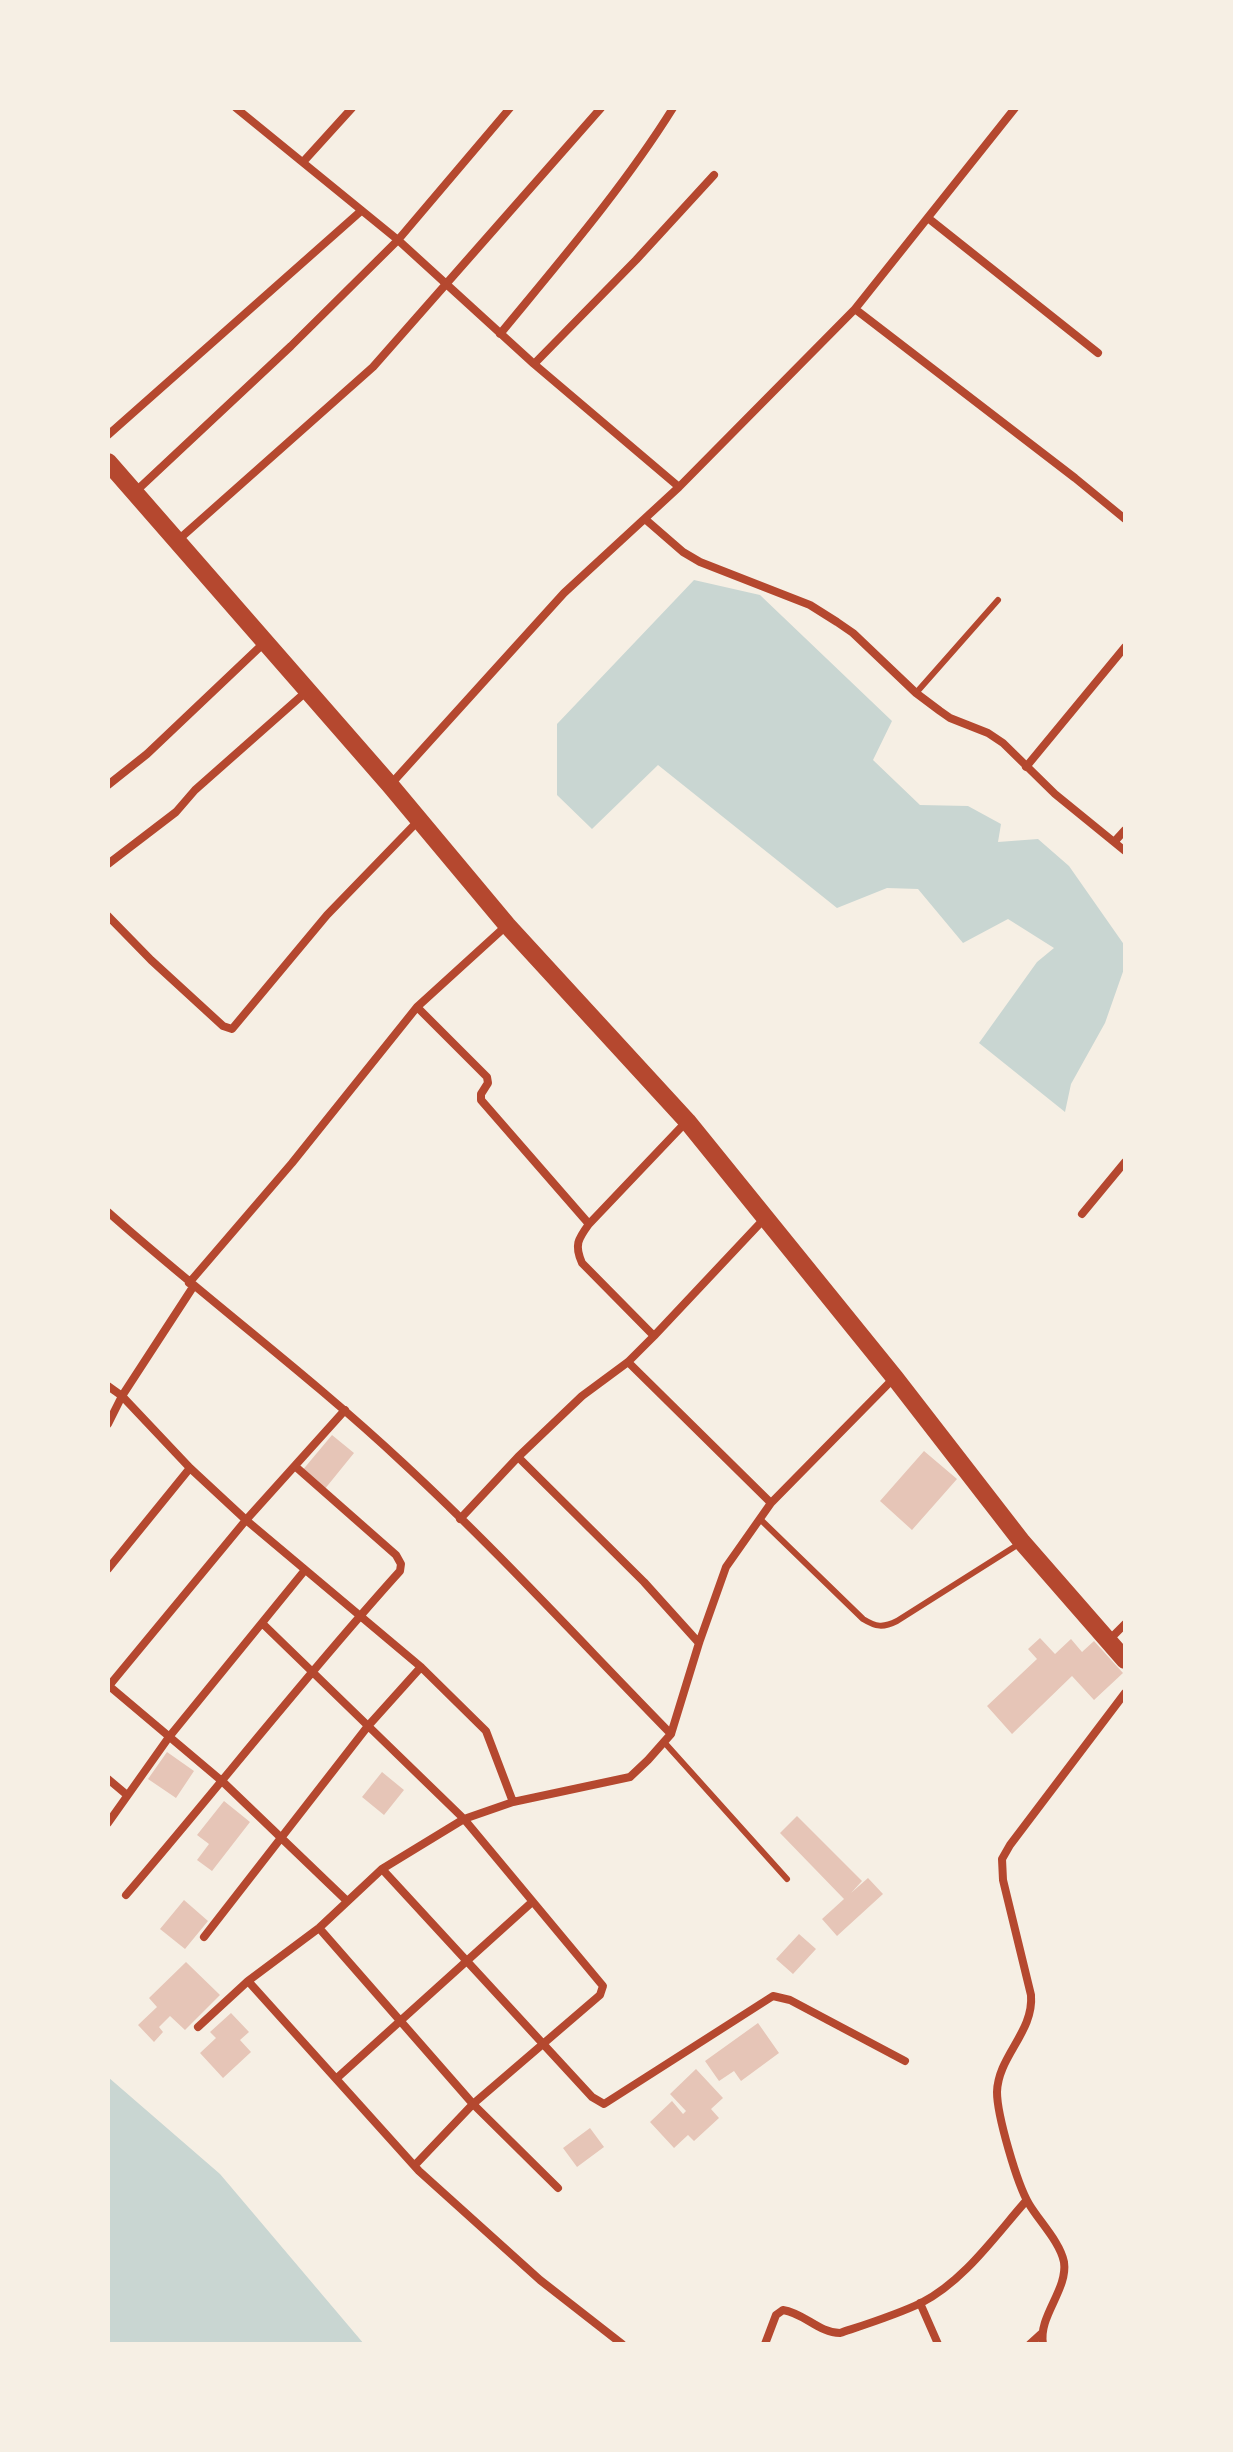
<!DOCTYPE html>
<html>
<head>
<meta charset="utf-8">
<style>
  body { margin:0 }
  #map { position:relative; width:1233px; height:2452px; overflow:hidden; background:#f6efe4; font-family:Poppins,sans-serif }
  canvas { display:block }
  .frame { position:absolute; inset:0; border:110px solid #f6efe4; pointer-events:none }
</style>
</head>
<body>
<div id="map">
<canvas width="1233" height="2452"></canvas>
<div class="frame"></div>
</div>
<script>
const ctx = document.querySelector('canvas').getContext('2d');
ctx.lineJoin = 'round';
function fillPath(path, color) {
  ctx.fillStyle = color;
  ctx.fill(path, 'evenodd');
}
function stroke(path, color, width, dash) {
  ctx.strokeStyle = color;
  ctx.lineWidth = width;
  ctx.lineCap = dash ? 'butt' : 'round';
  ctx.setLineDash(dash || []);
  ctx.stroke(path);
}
const water = new Path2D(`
  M694 580 760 595 892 721 873 760 920 805 968 806 1001 824 998 842 1038 839 1069 866 1125 946V966L1105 1023 1071 1084 1065 1112 979 1043 1037 962 1054 948 1008 919 963 943 918 889 887 888 837 908 658 765 592 829 557 795V724Z
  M108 2077 220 2174 364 2344H108Z`);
const building = new Path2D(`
  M332 1435 354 1453 324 1490 301 1472Z
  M924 1451 957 1479 912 1530 880 1501Z
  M1040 1638 1055 1654 1071 1639 1082 1652 1094 1641 1123 1673 1094 1700 1072 1676 1012 1734 987 1706 1037 1659 1028 1649Z
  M167 1752 194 1771 176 1798 148 1779Z
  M382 1772 404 1790 384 1815 362 1797Z
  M224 1801 250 1822 212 1871 197 1860 209 1844 197 1835Z
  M797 1816 862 1881 851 1893 868 1878 883 1894 837 1936 822 1919 844 1899 780 1833Z
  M184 1900 208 1921 185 1949 160 1929Z
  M799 1934 816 1949 793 1974 776 1959Z
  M186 1962 220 1995 185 2030 170 2016 159 2027 163 2032 154 2042 138 2025 157 2007 149 1998Z
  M231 2013 249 2032 240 2040 251 2052 223 2078 200 2053 216 2038 210 2032Z
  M758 2023 779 2053 741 2081 734 2071 719 2081 705 2061Z
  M696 2069 723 2098 711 2109 719 2118 694 2141 688 2135 674 2148 650 2122 672 2101 683 2114 686 2111 670 2094Z
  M590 2128 604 2147 577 2167 563 2148Z`);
const service = new Path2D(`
  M916 693 998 600
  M760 1519 863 1619C876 1627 883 1628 897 1621L1022 1542
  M664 1742 787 1879`);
const minor = new Path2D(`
  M236 108 398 240 534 364 679 487
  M303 162 352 108
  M928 218 1098 353
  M855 309 1075 478 1125 519
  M500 334C560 261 623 188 673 108
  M534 364 636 260 714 175
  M108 435 361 211
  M134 493 291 346 398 240 510 108
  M645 519 683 552 700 562 810 605 837 622 853 633 916 693 940 711 950 718 988 733 1003 743 1055 794 1125 851
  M177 541 373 367 601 108
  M1026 767 1125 647
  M391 784 564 593 679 487 855 309 1015 108
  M108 785 147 754 264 643
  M1115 841 1125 830
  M108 864 176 812 195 790 307 691
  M108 916 151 960 223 1026 232 1029 327 915 419 820
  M417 1007 487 1077 488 1083 481 1094V1100L589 1224
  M108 1212C205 1298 309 1375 403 1463 496 1549 582 1643 671 1734
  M1082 1214 1125 1162
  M189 1283 292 1163 417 1007 506 926
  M654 1336 582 1263C574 1245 578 1239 589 1224L687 1121
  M628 1362 771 1503
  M108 1386 122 1396 190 1468 246 1520 421 1667 486 1731 513 1802
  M108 1424 122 1396 193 1287
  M518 1457 644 1582 699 1643
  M460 1519 518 1457 582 1396 628 1362 654 1336 765 1218
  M108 1569 190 1468
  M263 1624 464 1819 603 1986 600 1995 473 2104 415 2165
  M1109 1640 1125 1624
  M108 1685 223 1782 347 1901
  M108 1687 246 1520 345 1410
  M108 1779 127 1795
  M108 1823 169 1737 305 1570
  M382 1869 592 2097 604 2104 773 1996 790 2000 905 2061
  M126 1895C218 1788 305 1676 400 1571L401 1564 396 1555 296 1467
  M319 1928 473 2104 558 2188
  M204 1937 368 1726 421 1667
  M248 1981 419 2171 540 2280 622 2344
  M198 2027 248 1981 319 1928 382 1869 464 1819 513 1802 630 1777 648 1760 671 1734 699 1643 726 1567 771 1503 894 1378
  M337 2078 531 1903
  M920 2303 938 2344
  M765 2344 776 2315 783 2310C804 2313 819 2333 840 2333 867 2324 896 2315 921 2303 964 2281 995 2236 1026 2201
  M1030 2344 1041 2334
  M1043 2344C1038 2316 1068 2290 1064 2262 1060 2242 1039 2221 1029 2204 1017 2184 997 2115 997 2092 998 2056 1034 2032 1031 1995L1003 1880 1002 1859 1010 1845 1125 1693`);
const primary = new Path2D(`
  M108 462 390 785 507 925 687 1121 895 1378 1022 1542 1125 1660`);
fillPath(water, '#c9d6d2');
fillPath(building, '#e6c5b7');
stroke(service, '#b5482f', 6);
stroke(minor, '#b5482f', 8);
stroke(primary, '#b5482f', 18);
</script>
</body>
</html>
